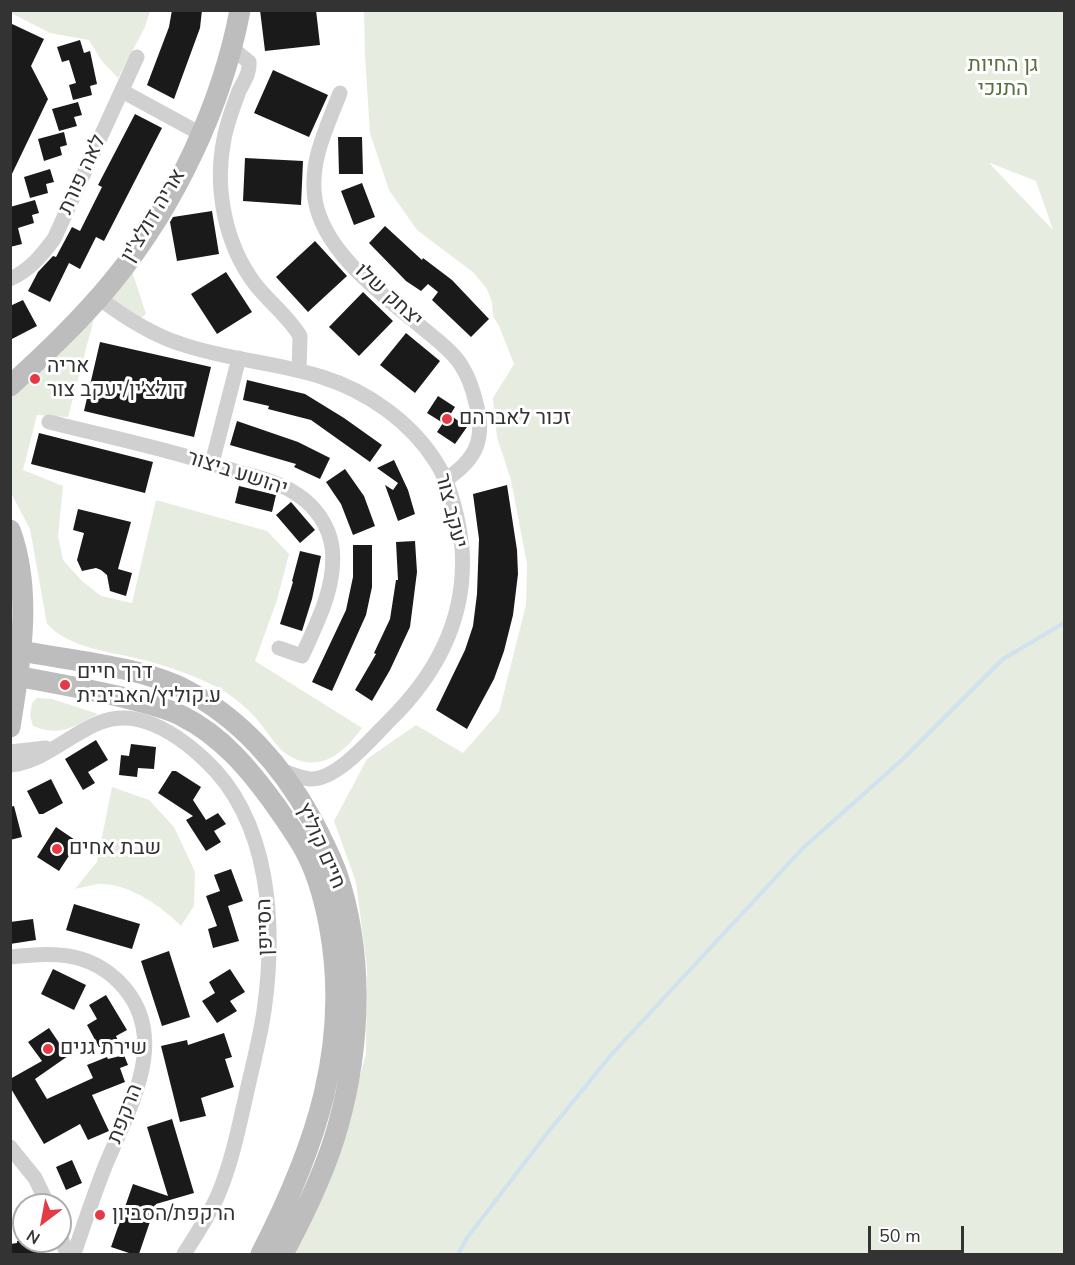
<!DOCTYPE html>
<html>
<head>
<meta charset="utf-8">
<style>
  body { margin:0 }
  #map { position:relative; width:1075px; height:1265px; overflow:hidden; background:#fff; font-family:"Nunito Sans",sans-serif }
  canvas { display:block }
  .frame { position:absolute; inset:0; border:12px solid #333; pointer-events:none }
  .north { position:absolute; left:12px; top:1193px; width:60px; height:60px; box-sizing:border-box; background:#fff; border:2px solid #adadad; border-radius:50%; rotate:212deg; font-size:16px; font-weight:700; line-height:24px; text-align:center; color:#333 }
  .north::after { content:''; display:block; margin:auto; width:21px; height:27px; background:#e63946; clip-path:polygon(50% 0,100% 100%,50% 72%,0 100%) }
  .scale { position:absolute; left:868px; top:1226px; width:96px; height:27px; box-sizing:border-box; border:3px solid #333; border-top:0; padding-left:8px; font-size:18px; line-height:21px; white-space:nowrap; color:#333; -webkit-text-stroke:4px #fff; paint-order:stroke }
</style>
</head>
<body>
<div id="map">
<canvas width="1075" height="1265"></canvas>
<div class="frame"></div>
<div class="north">N</div>
<div class="scale">50 m</div>
</div>
<script>
const ctx = document.querySelector('canvas').getContext('2d');
ctx.lineJoin = 'round';
function fillPath(path, color) {
  ctx.fillStyle = color;
  ctx.fill(path, 'evenodd');
}
function stroke(path, color, width, dash) {
  ctx.strokeStyle = color;
  ctx.lineWidth = width;
  ctx.lineCap = dash ? 'butt' : 'round';
  ctx.setLineDash(dash || []);
  ctx.stroke(path);
}
function write(font, color, halo, rows, align = 'center') {
  ctx.font = font + ' "Nunito Sans",Heebo,sans-serif';
  ctx.lineWidth = 6;
  ctx.setLineDash([]);
  ctx.textBaseline = 'middle';
  ctx.strokeStyle = halo;
  ctx.fillStyle = color;
  for (const [text, x, y, turn = 0] of rows) {
    ctx.save();
    ctx.translate(x, y);
    ctx.rotate((+turn || 0) * Math.PI / 180);
    ctx.textAlign = isNaN(turn) ? turn : align;
    if (halo) ctx.strokeText(text, 0, 0);
    ctx.fillText(text, 0, 0);
    ctx.restore();
  }
}
const green = new Path2D(`
  M10 11H150L145 27 118 78 101 60 89 40 50 33 11 13Z
  M364 11H1064V1254H288L338 1156 366 1054 367 968 356 882 334 821 367 759 416 725 463 753 499 712 526 605 527 564 511 480 497 437 493 398 514 364 499 326 493 316 492 302 487 289 474 273 417 230 389 190 370 133 365 56ZM990 163 1036 181 1053 230 990 164Z
  M131 268 146 314 140 319 106 298Z
  M95 315 68 417 37 415 23 470 63 486 58 536 63 560 82 581 101 596 132 603 156 500 267 531 289 554 277 600 255 661 362 728C349 746 330 766 306 762 280 757 275 741 259 722 249 709 232 695 217 687 193 675 170 667 144 660 111 651 72 650 47 624L30 529 11 493 10 399Z
  M37 698 52 699 98 714C73 727 61 737 33 726L30 716 32 703Z
  M112 787 149 800 174 827 195 872 194 906 181 926C161 906 129 883 99 884 91 885 83 887 75 889L97 862Z`);
const stream = new Path2D(`
  M458 1254 467 1238 545 1136 611 1055 803 848 903 759 1003 659 1064 623`);
const building = new Path2D(`
  M172 10H202L200 28 174 99 147 85 169 27Z
  M260 10H316L320 45 265 51Z
  M10 23 44 39 31 66 48 99 10 178Z
  M80 40 84 53 90 51 97 84 90 86 92 95 73 100 69 85 76 83 69 60 62 62 57 47Z
  M273 70 328 95 309 137 254 113Z
  M78 102 82 115 74 117 77 126 59 131 52 109Z
  M135 114 162 128 104 241 96 237 80 269 69 263 50 302 28 291 38 272 53 256 56 257 72 227 80 231 102 187 98 185Z
  M64 132 67 145 60 147 62 155 44 161 38 139Z
  M338 137H362L363 174H339Z
  M245 158 303 161 301 205 243 201Z
  M50 169 54 182 46 184 48 193 30 198 24 177Z
  M362 183 375 217 354 225 341 191Z
  M35 200 39 213 32 215 34 223 18 228 22 244 10 247V207Z
  M212 211 219 254 177 261 170 222 173 217Z
  M385 226 422 260 423 258 452 280 489 319 471 337 432 300 438 292 428 284 421 291 406 281 369 243Z
  M315 241 347 276 308 312 276 277Z
  M226 272 252 312 217 334 191 294Z
  M363 292 393 321 359 356 329 327Z
  M23 300 37 326 10 340V306Z
  M406 333 440 361 415 393 380 365Z
  M100 342 211 367 194 437 84 411Z
  M247 380 305 394 344 418 382 445 370 462 311 420 268 409 269 406 243 400Z
  M438 396 455 407 450 415 467 427 455 444 437 432 443 423 427 413Z
  M237 421 298 442 330 458 320 479 294 467 296 464 230 445Z
  M39 433 153 462 145 493 31 464Z
  M394 460 408 490 415 514 398 521 385 485 393 490 398 483 377 468Z
  M345 469 364 496 375 526 353 535 341 504 326 482Z
  M507 485 517 550 518 574 513 615 504 651 494 679 467 729 436 710 465 650 473 626 477 594 479 539 473 494Z
  M239 486 276 495 272 512 235 503Z
  M291 502 315 530 300 543 276 515Z
  M78 509 131 522 118 569 132 573 126 596 110 591 107 575 101 570 96 568 82 571 77 560 84 533 73 530Z
  M415 541 417 572 410 627 390 670 372 701 355 690 376 654 374 653 390 619 396 580H398L396 542Z
  M353 545H372V587L366 615 332 691 312 682 346 610 353 577Z
  M300 551 321 556 312 599 302 631 280 624 293 582 292 581Z
  M96 740 108 760 88 772 95 783 83 790 65 759Z
  M131 744 156 747 154 769 138 768 137 777 119 775 121 755 129 756Z
  M172 771H176L201 787 193 800 206 820 218 813 226 824 214 831 221 842 206 851 186 820 193 816 158 793Z
  M51 779 63 803 43 814H39L27 791Z
  M14 806 22 837 10 840V807Z
  M56 827 78 842 59 871 37 857Z
  M231 869 243 901 228 906 239 941 213 948 208 929 217 926 206 896 220 891 214 875Z
  M74 904 140 924 132 949 66 930Z
  M33 919 36 940 10 944V922Z
  M169 951 190 1017 162 1026 141 961Z
  M53 969 86 985 74 1010 41 994Z
  M230 969 245 992 230 1001 237 1011 217 1023 202 1001 215 993 209 982Z
  M106 995 127 1030 116 1036 118 1041 99 1047 87 1025 97 1019 89 1005Z
  M49 1028 68 1056 35 1079 47 1099 93 1078 87 1065 107 1057 108 1059 124 1055 128 1065 120 1068 125 1082 92 1095 109 1131 88 1140 80 1124 44 1144 10 1087V1079L42 1061 28 1042Z
  M224 1033 232 1057 225 1059 234 1087 201 1098 206 1116 180 1122 161 1046 187 1040 188 1045Z
  M172 1119 194 1193 156 1204 139 1254H132L111 1247 133 1184 168 1196 147 1127Z
  M72 1160 82 1183 66 1190 56 1167Z
  M17 1241H42L44 1254H12L10 1244 17 1243Z`);
const street = new Path2D(`
  M232 48 249 62C250 73 244 81 239 91 233 107 227 123 224 139 214 188 225 244 255 284 269 302 288 316 300 336L299 370
  M122 91 201 134
  M340 93C327 127 309 162 315 199 323 253 386 297 425 330 437 340 452 351 461 365 468 376 473 390 476 403 486 439 476 460 445 480
  M10 279C30 270 41 256 54 239L137 57
  M99 298C124 317 150 334 181 344 227 360 276 362 322 377 367 391 411 422 436 462 451 485 459 521 462 548 467 617 437 674 389 721 371 739 337 780 310 779 300 778 289 773 280 770
  M49 422C111 437 174 451 235 471 256 477 280 482 298 495 316 507 329 526 332 547 337 585 317 623 302 656L279 648
  M212 463 239 358
  M10 752 46 748
  M10 765C58 760 87 710 135 719 161 724 186 742 205 760 271 821 276 926 264 1011 260 1038 253 1064 247 1091 239 1126 232 1162 218 1195 209 1216 196 1235 184 1254
  M10 957C51 952 87 951 118 981 173 1035 130 1106 106 1164 94 1194 84 1224 74 1254
  M10 1147 35 1178 48 1205
  M60 1235 67 1254`);
const secondary = new Path2D(`
  M10 386C46 353 82 319 113 281 174 206 222 106 240 10
  M10 530C33 592 20 664 10 727
  M10 649C64 660 138 665 186 690 240 718 282 766 311 818 320 835 329 853 336 871 364 952 361 1044 338 1126 326 1170 305 1213 283 1254
  M10 675C49 682 88 689 126 698 145 703 165 707 182 716 222 736 250 770 276 806 285 819 295 833 303 847 317 871 324 898 329 924 352 1045 315 1149 261 1254`);
const markers = [
  [35,379,6,"#e63946"],
  [447,419,6,"#e63946"],
  [65,685,6,"#e63946"],
  [57,849,6,"#e63946"],
  [48,1049,6,"#e63946"],
  [100,1215,6,"#e63946"]
];
const parkNames = [
  ["גן החיות",1003,66],
  ["התנכי",1003,90]
];
const streetNames = [
  ["לאה פורת",83,175,-65],
  ["אריה דולצ'ין",154,216,-59],
  ["יצחק שלו",388,296,42],
  ["יהושע ביצור",237,474,18],
  ["יעקב צור",450,511,76],
  ["חיים קוליץ",320,846,66],
  ["הסייפן",266,927,-92],
  ["הרקפת",126,1114,-69]
];
const poiNames = [
  ["אריה",47,367],
  ["דולצ׳ין/יעקב צור",47,391],
  ["זכור לאברהם",459,419],
  ["דרך חיים",77,673],
  ["ע.קוליץ/האביבית",77,697],
  ["שבת אחים",69,849],
  ["שירת גנים",60,1049],
  ["הרקפת/הסביון",112,1215]
];
fillPath(green, '#e6ecdf');
stroke(stream, '#cfe2ee', 4);
fillPath(building, '#1a1a1a');
stroke(street, '#d0d0d0', 15);
stroke(secondary, '#bdbdbd', 21);
for (const [x, y, r, color] of markers) {
  const dot = new Path2D();
  dot.arc(x, y, r, 0, 2 * Math.PI);
  ctx.fillStyle = color;
  ctx.fill(dot);
  stroke(dot, '#fff', 2);
}
write('21px', '#56703f', '#fff', parkNames);
write('21px', '#333', '#fff', streetNames);
write('21px', '#333', '#fff', poiNames, 'left');
</script>
</body>
</html>
